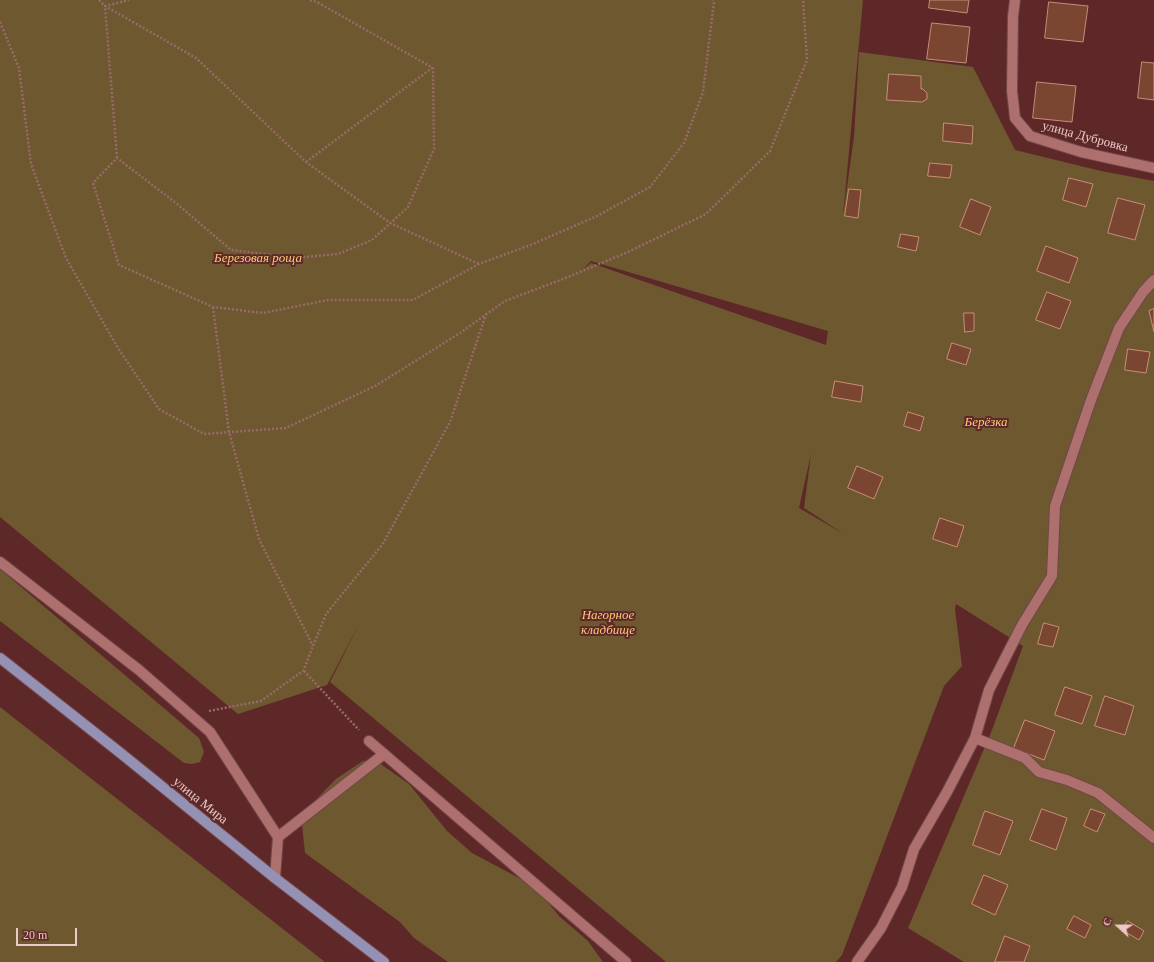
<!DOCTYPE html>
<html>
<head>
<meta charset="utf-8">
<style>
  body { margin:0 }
  #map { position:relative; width:1154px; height:962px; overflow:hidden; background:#5e2829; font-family:Georgia,serif }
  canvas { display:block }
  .north { position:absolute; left:1098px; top:906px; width:40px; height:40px; -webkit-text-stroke:3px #5e2829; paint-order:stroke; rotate:291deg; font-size:11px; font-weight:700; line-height:16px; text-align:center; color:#ebc9c7 }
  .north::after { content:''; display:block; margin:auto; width:14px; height:18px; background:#ebc9c7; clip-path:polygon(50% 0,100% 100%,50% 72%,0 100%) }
  .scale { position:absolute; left:16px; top:928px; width:61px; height:18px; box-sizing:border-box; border:2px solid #ebc9c7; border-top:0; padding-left:5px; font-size:12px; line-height:14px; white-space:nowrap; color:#ebc9c7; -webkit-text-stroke:3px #5e2829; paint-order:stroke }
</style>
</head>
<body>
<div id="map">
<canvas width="1154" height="962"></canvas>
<div class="north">С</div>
<div class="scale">20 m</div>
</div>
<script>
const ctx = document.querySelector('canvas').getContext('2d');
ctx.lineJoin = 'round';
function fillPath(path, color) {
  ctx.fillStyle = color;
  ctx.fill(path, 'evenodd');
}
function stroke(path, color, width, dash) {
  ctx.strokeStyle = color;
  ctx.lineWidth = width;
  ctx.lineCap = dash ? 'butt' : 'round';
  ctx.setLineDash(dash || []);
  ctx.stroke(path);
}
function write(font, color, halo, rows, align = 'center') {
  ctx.font = font + ' Georgia,serif';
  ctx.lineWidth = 4;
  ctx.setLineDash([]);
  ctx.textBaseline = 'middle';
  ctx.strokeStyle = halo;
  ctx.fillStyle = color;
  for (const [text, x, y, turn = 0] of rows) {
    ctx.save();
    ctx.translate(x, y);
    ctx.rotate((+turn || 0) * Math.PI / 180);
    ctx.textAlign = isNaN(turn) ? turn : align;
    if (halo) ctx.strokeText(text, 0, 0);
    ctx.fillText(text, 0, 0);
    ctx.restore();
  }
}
const green = new Path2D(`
  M0 0H863L843 216 854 137 859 52 973 67 1015 150 1101 171 1154 181V962H964L908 928 992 730 1023 646 956 604 955 609 962 666 944 686 842 955 836 962H666L330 682 360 622 327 685 238 714 0 517ZM591 261 828 331 826 345 591 263 582 270ZM811 454 804 508 844 534 799 508Z
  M0 569 199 738 204 752 200 762 192 764 184 763 0 621Z
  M0 707 325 962H0Z
  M375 760 409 784 447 831 472 853 534 886 560 917 588 941 603 962H448L414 938 400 922 305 853 301 815 336 779 363 761Z`);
const building = new Path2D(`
  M930 0H969L967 13 929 8Z
  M1049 2 1088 6 1083 42 1045 38Z
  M932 23 970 27 966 63 927 59Z
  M1142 62 1154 63V100L1138 98Z
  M889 74 921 76V89H923L927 93V99L922 102 887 100Z
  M1037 82 1076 86 1072 122 1033 118Z
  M944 123 973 126 972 144 943 141Z
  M930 163 952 165 950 178 928 176Z
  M1069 178 1093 184 1086 207 1063 200Z
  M849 189 861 190 858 218 845 216Z
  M1118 198 1145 205 1135 240 1108 233Z
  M971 199 991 207 980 235 960 227Z
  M901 234 919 237 916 251 898 247Z
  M1046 246 1078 258 1069 283 1037 271Z
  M1047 292 1071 301 1060 329 1036 320Z
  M1154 309V332L1149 311Z
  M964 313H974V331L965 332Z
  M952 343 971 349 966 365 947 359Z
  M1128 349 1150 352 1146 373 1125 370Z
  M835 381 863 386 861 402 832 397Z
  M908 412 924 417 920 431 904 426Z
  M857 466 883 477 874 499 848 488Z
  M940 518 964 526 957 547 933 539Z
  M1044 623 1059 627 1053 647 1038 644Z
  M1065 687 1092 696 1082 724 1055 715Z
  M1105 696 1134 706 1125 735 1095 726Z
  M1025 720 1055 731 1044 760 1014 748Z
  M1042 809 1067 818 1056 850 1030 840Z
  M1091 809 1105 814 1097 832 1084 826Z
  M985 811 1013 821 1000 855 973 845Z
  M984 875 1008 885 995 915 972 904Z
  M1074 916 1091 925 1085 938 1067 929Z
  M1128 921 1144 931 1139 940 1122 930Z
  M1005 936 1030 946 1024 962H995Z`);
const path = new Path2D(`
  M99 0 105 6 196 58 306 162 390 223 479 264
  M310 0 317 2 433 68 434 149 408 207 372 240 338 254 294 258 231 250 176 203 117 158 93 183 119 265 213 307 263 313 328 300H413L479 264 533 244 597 216 650 187 684 143 703 92 714 2 713 0
  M0 22 19 68 31 164 66 258 118 348 159 409 204 434 286 428 377 385 460 333 505 301 563 279 628 252 706 214 770 151 807 60 803 0
  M117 158 105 6 129 0
  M306 162 432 68
  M213 307 229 432 259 539 313 646
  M304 671 359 730
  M209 711 261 701 303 671 326 614 382 545 450 422 486 314`);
const service = new Path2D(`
  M975 738 1025 758 1039 772 1067 780 1098 793 1154 838
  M369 741 626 962
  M857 962 881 928 902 887 914 849 947 792 975 738 989 690 1022 625 1052 576 1055 506 1091 400 1119 328 1143 292 1154 280`);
const minor = new Path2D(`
  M1015 0 1013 16 1012 91 1015 118 1030 136 1081 152 1154 168
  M0 562 139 670 210 732 278 837 275 878
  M278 837 384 754`);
const primary = new Path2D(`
  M0 658 118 751 275 878 384 962`);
const streetNames = [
  ["улица Дубровка",1085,137,15],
  ["улица Мира",200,801,39]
];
const parkNames = [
  ["Березовая роща",258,259],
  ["Берёзка",986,423],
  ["Нагорное",608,616],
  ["кладбище",608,631]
];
fillPath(green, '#6e5830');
fillPath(building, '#7a4632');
stroke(building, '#c88d78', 1);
stroke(service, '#734648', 12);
stroke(minor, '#734648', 12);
stroke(primary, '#734648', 12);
stroke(path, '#986a6a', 2.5, [2, 2]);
stroke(service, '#ad706f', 10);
stroke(minor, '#ad706f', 10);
stroke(primary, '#9491b5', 10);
write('13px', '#ebc9c7', '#5e2829', streetNames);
write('italic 13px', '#f8ca77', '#5e2829', parkNames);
</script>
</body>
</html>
